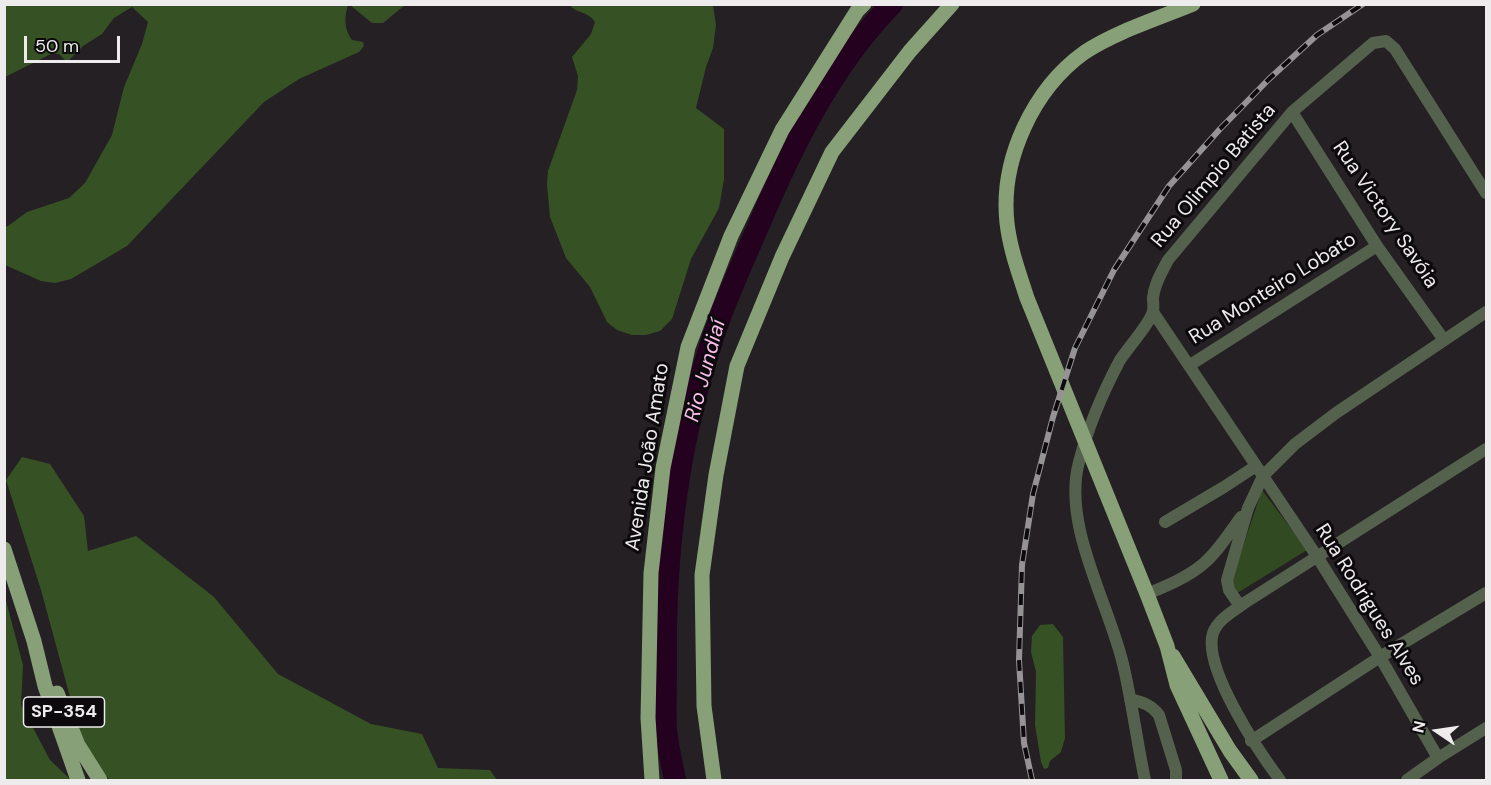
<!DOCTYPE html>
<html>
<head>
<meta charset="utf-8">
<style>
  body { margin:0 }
  #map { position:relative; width:1491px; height:785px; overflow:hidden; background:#242023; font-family:"DM Sans",sans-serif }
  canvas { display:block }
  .frame { position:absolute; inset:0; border:6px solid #eeebed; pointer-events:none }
  .north { position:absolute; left:1407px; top:701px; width:60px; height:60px; -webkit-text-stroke:4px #0c0a0c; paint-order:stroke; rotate:283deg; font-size:16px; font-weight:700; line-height:24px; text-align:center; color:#eeebed }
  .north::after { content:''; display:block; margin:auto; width:21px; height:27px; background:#eeebed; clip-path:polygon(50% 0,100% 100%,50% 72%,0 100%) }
  .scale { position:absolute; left:24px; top:36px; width:96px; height:27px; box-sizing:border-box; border:3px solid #eeebed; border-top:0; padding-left:8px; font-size:18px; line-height:21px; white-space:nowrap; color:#eeebed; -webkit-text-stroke:4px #0c0a0c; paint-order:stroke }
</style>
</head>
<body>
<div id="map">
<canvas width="1491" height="785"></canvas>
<div class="frame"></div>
<div class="north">N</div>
<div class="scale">50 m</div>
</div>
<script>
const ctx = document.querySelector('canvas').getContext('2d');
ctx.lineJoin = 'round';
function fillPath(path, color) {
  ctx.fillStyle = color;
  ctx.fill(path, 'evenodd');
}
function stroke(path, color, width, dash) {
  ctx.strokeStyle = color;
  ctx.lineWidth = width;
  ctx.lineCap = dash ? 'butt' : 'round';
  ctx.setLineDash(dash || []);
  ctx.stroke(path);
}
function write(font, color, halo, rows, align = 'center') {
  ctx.font = font + ' "DM Sans",sans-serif';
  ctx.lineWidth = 6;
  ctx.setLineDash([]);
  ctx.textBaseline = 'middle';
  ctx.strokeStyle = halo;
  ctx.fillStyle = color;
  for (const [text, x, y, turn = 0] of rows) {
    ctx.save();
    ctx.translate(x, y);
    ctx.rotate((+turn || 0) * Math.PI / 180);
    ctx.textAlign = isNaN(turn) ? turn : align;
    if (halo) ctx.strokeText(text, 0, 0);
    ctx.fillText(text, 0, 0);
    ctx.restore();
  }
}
const green = new Path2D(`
  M1262 490 1307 550 1239 592H1236L1232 579Z`);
const forest = new Path2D(`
  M5 4 348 5C344 18 344 29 352 40L363 42 364 46 359 52 299 79 264 102 127 246 71 279 55 283 41 281 5 265V227L8 226 27 212 69 198 85 183 112 135 124 87 142 44 148 22 132 7 114 18 102 34 83 46 67 62 59 54H51L5 77Z
  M350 5H405L383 23H372Z
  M569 5 713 6 716 25 713 48 706 67 696 108 724 129V179L719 208 691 259 672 319 660 331 646 335H632L617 330 607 322 590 287 566 258 550 217 547 184 548 171 577 90 578 76 572 57 591 34 595 22C589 12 576 13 569 5Z
  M22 457 50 464 84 516 88 551 136 536 214 597 278 674 371 724 422 734 438 768 490 770 497 780H110L95 763 79 730 41 590 6 480Z
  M4 593 23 665 21 705 50 760 71 780H5Z
  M1053 624 1063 637 1065 738 1061 752 1050 761 1048 768 1044 769 1041 762 1035 725 1036 672 1031 652 1032 636 1040 625Z`);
const river = new Path2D(`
  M675 780C672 764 668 748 666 731 665 710 666 689 666 668 664 547 680 425 722 312 734 281 748 250 761 220 794 143 833 64 892 4`);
const minor = new Path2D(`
  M1292 112 1377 246 1444 340
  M1153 312 1318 558 1380 657 1438 758
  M1190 365 1377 246
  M1165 522 1224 487 1256 466
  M1147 594C1166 586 1186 578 1202 565 1218 552 1229 533 1241 517
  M1240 606 1229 590 1227 580 1248 508 1263 476 1295 444 1336 413 1486 312
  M1130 699C1141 702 1151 704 1159 715L1176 770V780
  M1251 741 1380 657 1486 593
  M1145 780C1137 742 1132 702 1123 664 1108 601 1062 525 1079 462 1088 427 1103 392 1120 360 1127 349 1151 322 1153 311 1154 307 1153 302 1153 298 1154 284 1162 272 1168 260L1292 112 1373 43 1386 41 1395 49 1486 193
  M1280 780C1259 752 1202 667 1213 633 1218 619 1235 610 1246 602L1486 449
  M1407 780 1438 758 1486 728`);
const primary = new Path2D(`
  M1193 4C1159 18 1115 32 1085 52 1033 89 1000 160 1007 223 1010 249 1019 273 1027 298L1147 594 1167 646 1177 685 1221 780
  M4 549 34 641 45 686 78 780
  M1173 656 1230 751 1251 780
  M57 693 78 745 100 780
  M652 780 648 718 651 573 663 468 688 347 731 236 782 130 857 11 864 4
  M714 780 704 706 702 575 716 475 737 366 782 257 832 152 910 51 952 4`);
const rail = new Path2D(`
  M1032 780 1024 743 1019 660 1022 565 1033 494 1053 417 1075 348 1114 270 1169 186 1220 129 1269 79 1317 35 1363 4`);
const shields = [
  [64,712,81]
];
const shieldNames = [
  ["SP-354",64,712]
];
const streetNames = [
  ["Rua Olimpio Batista",1214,176,-50],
  ["Rua Victory Savóia",1385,215,56],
  ["Rua Monteiro Lobato",1273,289,-32],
  ["Avenida João Amato",648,457,-81],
  ["Rua Rodrigues Alves",1369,605,58]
];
const waterNames = [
  ["Rio Jundiaí",706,371,-75]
];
fillPath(green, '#324a22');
fillPath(forest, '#365124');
stroke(river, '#24011f', 22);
stroke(minor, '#54614d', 12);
stroke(primary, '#87a077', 15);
stroke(rail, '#969395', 6);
stroke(rail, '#0c0a0c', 4, [11]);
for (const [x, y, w] of shields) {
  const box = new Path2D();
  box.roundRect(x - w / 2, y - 15, w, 30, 4.5);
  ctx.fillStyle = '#0c0a0c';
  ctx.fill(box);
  stroke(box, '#eeebed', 1.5);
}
write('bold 18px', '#eeebed', null, shieldNames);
write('20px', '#eeebed', '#0c0a0c', streetNames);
write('italic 21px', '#f8bee9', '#0c0a0c', waterNames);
</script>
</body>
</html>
